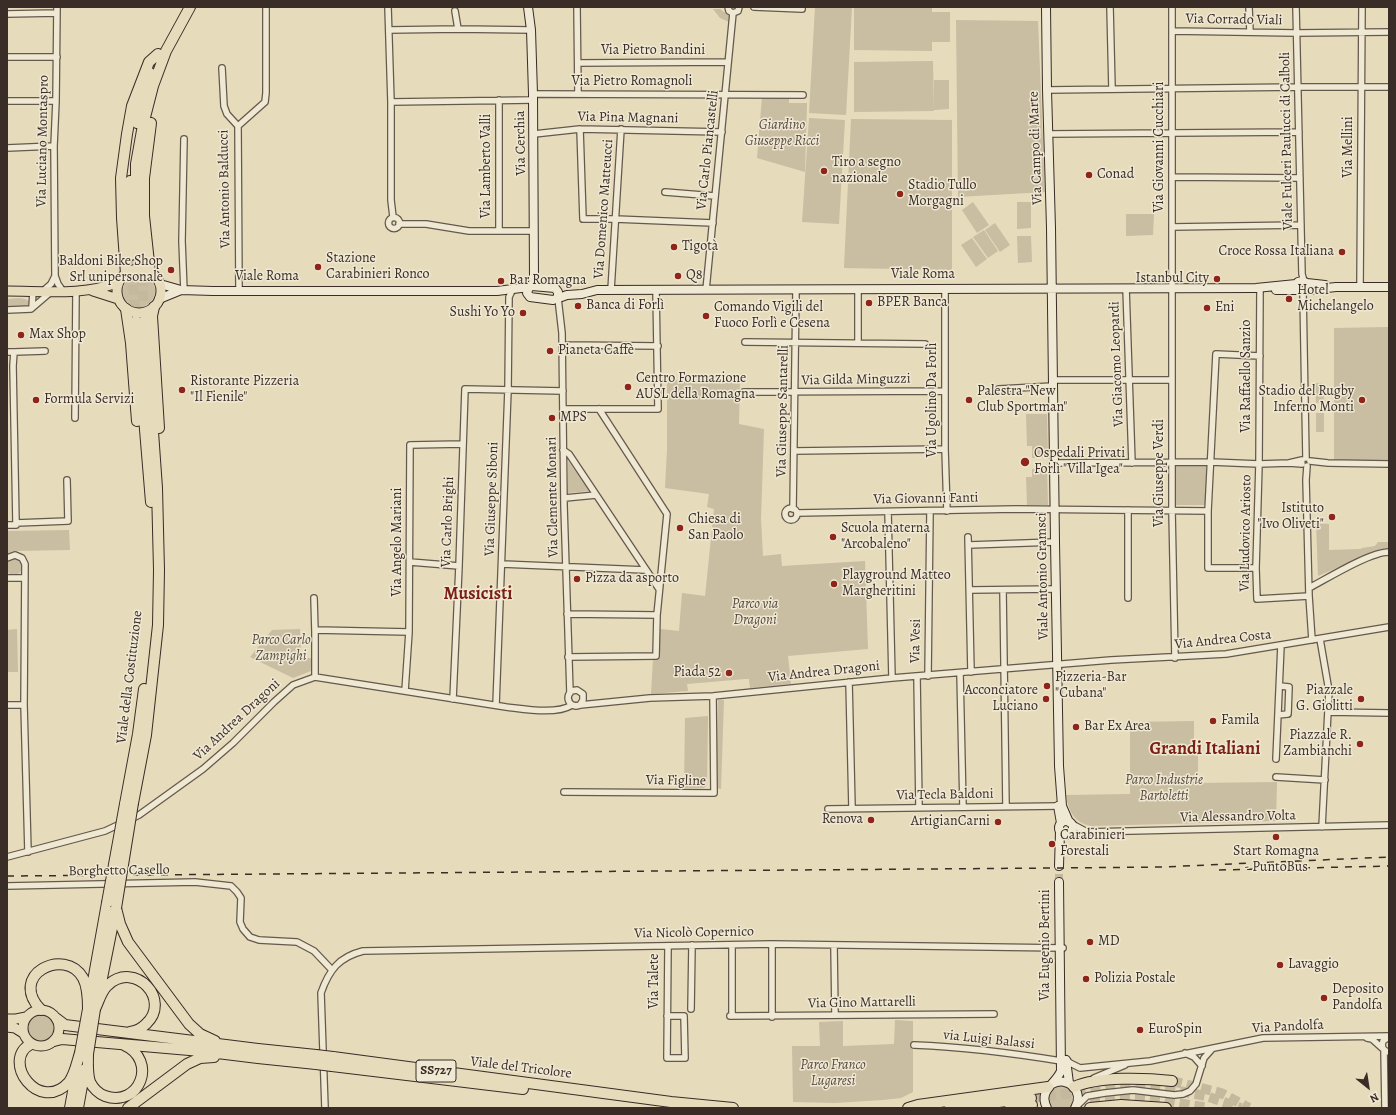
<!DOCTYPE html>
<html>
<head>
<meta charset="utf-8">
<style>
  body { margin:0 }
  #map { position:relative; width:1396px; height:1115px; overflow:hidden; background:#e6dbbb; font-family:Alegreya,serif }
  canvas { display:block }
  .frame { position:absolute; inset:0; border:8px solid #3a2c27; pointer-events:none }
  .north { position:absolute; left:1348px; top:1067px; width:40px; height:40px; -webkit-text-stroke:3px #efe8d3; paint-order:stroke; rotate:150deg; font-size:11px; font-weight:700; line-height:16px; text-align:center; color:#3a2c27 }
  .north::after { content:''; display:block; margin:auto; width:14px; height:18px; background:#3a2c27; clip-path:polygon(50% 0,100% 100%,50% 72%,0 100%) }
</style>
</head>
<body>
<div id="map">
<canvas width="1396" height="1115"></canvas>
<div class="frame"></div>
<div class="north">N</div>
</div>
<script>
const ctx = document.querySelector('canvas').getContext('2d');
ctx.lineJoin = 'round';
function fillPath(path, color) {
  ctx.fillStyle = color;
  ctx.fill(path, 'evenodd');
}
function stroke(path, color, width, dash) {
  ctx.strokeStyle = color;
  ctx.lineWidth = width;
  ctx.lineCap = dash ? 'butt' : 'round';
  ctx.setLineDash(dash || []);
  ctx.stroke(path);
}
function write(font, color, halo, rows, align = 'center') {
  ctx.font = font + ' Alegreya,serif';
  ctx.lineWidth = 3;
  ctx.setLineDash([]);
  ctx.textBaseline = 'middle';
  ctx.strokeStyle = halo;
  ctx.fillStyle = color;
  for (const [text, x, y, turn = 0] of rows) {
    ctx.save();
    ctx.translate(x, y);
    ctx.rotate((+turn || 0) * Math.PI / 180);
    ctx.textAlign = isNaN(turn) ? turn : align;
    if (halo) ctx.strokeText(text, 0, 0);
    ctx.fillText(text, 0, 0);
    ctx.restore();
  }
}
const green = new Path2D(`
  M815 7H852L846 115 809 113Z
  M854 7H932V12H950V42H932V51L854 50Z
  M713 9H720L730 16 729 22 720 18Z
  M956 20 1038 21 1045 192 958 197Z
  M933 61 934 111 854 112V62Z
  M934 80H949V109L934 110Z
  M762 97 789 98V103H807L805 172 757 158Z
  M809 118 845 120 839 224 802 222Z
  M851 119 952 120V270L844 268Z
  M973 202 989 225 977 233 962 210Z
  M1017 202H1031V228L1017 229Z
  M1126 214H1154L1153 235 1126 236Z
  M995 223 1010 245 1000 252 985 230Z
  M984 230 998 251 988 258 973 237Z
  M1017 236H1031L1032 262 1018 263Z
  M972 238 987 259 976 267 961 245Z
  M123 291a16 16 0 1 1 32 0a16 16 0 1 1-32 0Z
  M7 299C15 299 26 296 30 303L26 307H7Z
  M1388 327 1389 460 1334 461V328Z
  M667 380 740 381 739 424 764 429 761 519 763 556 781 554 782 566 865 561 868 649 788 656 791 684 750 688 749 679H745L687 684 688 691 651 694 653 659H658L660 629 679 631 682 593 705 596 714 509 707 507 709 494 665 488 667 450Z
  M1315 383H1323L1324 402 1316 403Z
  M1316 413H1324V432H1316Z
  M1026 414H1047L1048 457 1032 458V446H1027Z
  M568 461 590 491 568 493Z
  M1176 466H1206V505H1176Z
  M1047 468 1048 505H1027L1026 477H1032V469Z
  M1316 523 1329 524V550L1360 549 1362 548 1375 546 1378 542H1389V548L1381 549 1318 576Z
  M69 530 70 550 13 551 7 554V531Z
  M6 567a8 8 0 1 1 16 0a8 8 0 1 1-16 0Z
  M17 629 18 672H7V630Z
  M300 629 301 658H311V671L293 678 250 657 272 630Z
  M718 700H724L721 789 716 788V786Z
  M708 716 707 785 704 788H684L685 718Z
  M1194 721V753H1198V783L1277 782 1276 821 1091 826C1074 823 1068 810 1066 795L1130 794V722Z
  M28 1028a13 13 0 1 1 26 0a13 13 0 1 1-26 0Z
  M895 1020 913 1021V1092L901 1098 883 1100 835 1103 793 1102 792 1046H820L819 1022 843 1021V1046L894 1044Z
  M1057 1085 1070 1087 1075 1099 1071 1108H1052C1044 1098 1048 1092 1057 1085Z`);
const secondaryTunnel = new Path2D(`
  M1059 882V866`);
const highwayTunnel = new Path2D(`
  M131 255 136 321
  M140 261 145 319
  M1172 1081 1221 1093 1249 1108
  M1031 1098 1125 1087H1158L1206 1096 1241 1108
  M1075 1100 1126 1097 1153 1099 1209 1108`);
const street = new Path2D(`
  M57 7 56 101 54 146 55 276 58 284 63 291
  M388 7 391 102
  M577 7 578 94
  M728 7 729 11 733 13 738 11 739 7
  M754 7 802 9V7
  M1110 7 1112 89
  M1172 7V511L1175 658
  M1249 7 1250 32
  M1296 7 1302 274 1304 281
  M455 11 458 29 531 30
  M7 14 57 13
  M389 30 458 29
  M1172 31 1296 33 1389 32
  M7 57H57
  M578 63 728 62
  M222 68 224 106 227 114 238 126 239 291
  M1047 90 1298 87H1389
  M533 94 803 95
  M499 100V231
  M7 101H56
  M238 126 265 102 266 93V7
  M580 129 583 219H615L713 223
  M534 134 580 129 722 132
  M1048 134 1299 132
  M184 139 182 241 184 291
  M7 148 54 146
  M1172 177 1300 178
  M665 192 715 196
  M393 217 391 200V102L533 100
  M388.5 223a5.5 5.5 0 1 1 11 0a5.5 5.5 0 1 1-11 0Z
  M399 224H426L469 231H534
  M1172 227 1301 225
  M1360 287 1362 7
  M1126 288 1132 463
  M858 289V343
  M945 289V449L947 511
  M1260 289 1259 464 1256 568 1257 599 1309 596
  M611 290 621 129
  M706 290 733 13
  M43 291 51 284 55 276
  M1303 293 1306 458
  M558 298 562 333 564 506 570 693
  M32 308 33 291
  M7 310 31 309 52 291
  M745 342 925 344
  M563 345 658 346
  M7 352H14L13 366 16 523
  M14 352 45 351
  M1053 380H1171
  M999 389 1053 386
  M744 392 945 391
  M564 409H658L656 290
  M75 418 76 291
  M563 450 569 454 659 589
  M794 451 945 449
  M1310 461 1328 463 1389 464
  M1054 463 1211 462 1259 464 1289 463 1302 464
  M1289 463 1302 460
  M1307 466 1306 480 1309 596 1312 640
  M565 498 596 495
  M785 514a6 6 0 1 1 12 0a6 6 0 1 1-12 0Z
  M793 509 796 290
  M1128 510V598
  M888 512 892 678
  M797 513 1016 509 1208 511
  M7 525H16V523L68 521 67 480
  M968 537 971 672
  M969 545 1055 542
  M7 558 15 555 22 558 25 564 24 705 28 852
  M410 562 459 566
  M502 564 645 570
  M1256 568H1208V511L1216 354 1260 356
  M7 578H25
  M1309 588C1328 578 1370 552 1389 552
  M970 590 1056 589
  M1003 590 1006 806
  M314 598 315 632V677
  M567 614 657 615
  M315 630 409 632
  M1320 639 1329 691 1322 827
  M568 657 656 656 657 615 667 514 599 409
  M960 673 963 807
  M928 676 930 511
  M917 677 919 808
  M849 682 852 808
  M405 691 409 632 410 445 463 444
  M453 699 459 566 465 389 563 391
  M7 705H24
  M496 705 508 390 509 297 511 293
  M580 705 583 700V694L577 690 571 691C567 696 567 701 572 705L576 706 580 705 650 698 713 696 892 678 1111 660 1226 654 1389 627
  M1328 712 1389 713
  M1278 715 1288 714 1289 687 1280 686
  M1276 759 1281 645
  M1276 777 1325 780
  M564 792 714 793 713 696
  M828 809 1060 806
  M129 820 139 815 203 769 233 743 274 702 293 685 315 677 506 707C524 709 556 715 572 705
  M1072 824 1087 832
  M1071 834 1087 832 1389 825
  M7 857 105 831 122 823
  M7 886 195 882 231 886 237 892 241 898 240 922 243 929 250 937 259 940 297 942 314 951 332 970
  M772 944V1017
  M834 946 835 1015
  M691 1009 692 945
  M667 1016H684L685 1058H667L668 946
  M730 1016 994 1014
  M732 1016V945
  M1389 1037 1383 1041C1381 1047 1383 1051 1389 1052
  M1367 1038 1372 1039 1382 1048
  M914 1045C963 1047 1012 1053 1061 1061
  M1384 1050 1385 1108
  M1185 1053 1194 1057 1202 1066
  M1066 1059 1070 1063 1080 1068 1150 1061 1263 1038 1389 1036
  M1094 1078 1125 1065
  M1077 1106 1087 1096 1105 1093 1133 1090 1174 1095 1183 1094 1190 1091 1196 1084 1204 1058 1212 1049
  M325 1108 321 993C329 970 339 957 363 951L772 944 1063 948`);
const secondary = new Path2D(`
  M528 7 531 30 533 94 534 279 532 286
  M1046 7 1047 90 1051 228 1055 542 1059 766 1062 806 1069 822
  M160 284 181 290 213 291H497L529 287 532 286 555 288 558 292V298
  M1296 284 1298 282 1302 281 1307 283 1325 285
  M529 287 527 293 530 297 553 300 567 295 582 294 597 290 1256 288 1296 284
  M1276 290H1296
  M1308 290 1336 287H1389
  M159 299 181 290
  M1058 806 1061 823
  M1059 828a7 7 0 1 1 14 0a7 7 0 1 1-14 0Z
  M1059 866 1060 832
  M1066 1060 1069 1083
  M1052 1084C1068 1075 1085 1092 1075 1108
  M1047 1108C1038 1090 1055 1085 1061 1071L1059 882`);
const primary = new Path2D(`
  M117 291a22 22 0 1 1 44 0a22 22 0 1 1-44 0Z
  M7 291C44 291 84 296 119 282
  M93 291 118 299
  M23 1028a18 18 0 1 1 36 0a18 18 0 1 1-36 0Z
  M7 1019H16L26 1017
  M7 1027 15 1028 23 1033`);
const highway = new Path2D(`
  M137 123 143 92 150 73
  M130 181 128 201 131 255
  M140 261 136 209V164L143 125 153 86 166 51 190 7
  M150 272 144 216V178L151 123
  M126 274 122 218 121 178 127 134 132 106 149 62 158 54
  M154 307 152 316 159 428
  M126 309 131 343 137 421
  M136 321 151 502
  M133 803 146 735 158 625 159 570 157 488 145 319
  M125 804 138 734 144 689
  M116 908 120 924 128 942 189 1024 200 1034 215 1041
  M99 993 115 913
  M90 998 107 903
  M95 1009C99 1001 101 991 108 985 135 960 172 1000 146 1024 142 1028 137 1031 130 1032
  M41 1010C7 975 65 946 83 978 88 987 88 999 88 1009
  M57 1019 65 1025 258 1049 316 1055
  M54 1041 62 1039 201 1051 258 1058 316 1064
  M31 1044C0 1060 39 1115 69 1082 75 1074 77 1062 80 1053
  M88 1054C88 1063 87 1073 90 1082 93 1088 99 1094 105 1096 140 1108 158 1060 124 1045
  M333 1057 671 1102 733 1108
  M332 1066 523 1089
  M1074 1087C1098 1076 1146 1078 1172 1081
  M70 1108 76 1075
  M78 1108 85 1069
  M128 1108 187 1064 200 1058 214 1057
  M908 1108 918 1105 1048 1087
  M950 1108 1031 1098
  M1010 1108 1032 1105
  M1090 1108 1121 1105 1166 1108`);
const rail = new Path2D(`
  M1219 870 1389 866
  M7 876 1057 868 1162 867 1389 857`);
const highwayBridge = new Path2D(`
  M107 903 125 804
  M116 908 133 803
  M80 1053 88 1009
  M88 1054 95 1009
  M316 1055 333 1057
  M316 1064 332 1066`);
const markers = [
  [824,171,4,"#8f2418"],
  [1089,175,4,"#8f2418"],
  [900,194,4,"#8f2418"],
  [674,247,4,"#8f2418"],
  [1342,252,4,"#8f2418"],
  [318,267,4,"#8f2418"],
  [171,270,4,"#8f2418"],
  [678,276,4,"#8f2418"],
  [1217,279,4,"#8f2418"],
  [501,281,4,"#8f2418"],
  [1289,299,4,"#8f2418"],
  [869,303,4,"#8f2418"],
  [578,306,4,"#8f2418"],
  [1207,308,4,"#8f2418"],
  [523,313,4,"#8f2418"],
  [706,316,4,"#8f2418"],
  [21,335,4,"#8f2418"],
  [550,351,4,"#8f2418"],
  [628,387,4,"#8f2418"],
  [182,390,4,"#8f2418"],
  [36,400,4,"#8f2418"],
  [969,400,4,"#8f2418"],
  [1362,400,4,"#8f2418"],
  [552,418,4,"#8f2418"],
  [1025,462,5,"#8f2418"],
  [1332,517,4,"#8f2418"],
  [680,528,4,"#8f2418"],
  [833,537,4,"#8f2418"],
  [577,579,4,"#8f2418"],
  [834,584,4,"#8f2418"],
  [729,673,4,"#8f2418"],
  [1047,686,4,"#8f2418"],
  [1046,699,4,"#8f2418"],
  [1361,699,4,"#8f2418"],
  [1213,721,4,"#8f2418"],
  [1076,727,4,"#8f2418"],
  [1360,744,4,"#8f2418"],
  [871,820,4,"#8f2418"],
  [998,822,4,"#8f2418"],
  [1276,837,4,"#8f2418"],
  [1052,844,4,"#8f2418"],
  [1090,942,4,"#8f2418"],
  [1280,965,4,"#8f2418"],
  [1086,979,4,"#8f2418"],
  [1324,998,4,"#8f2418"],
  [1140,1030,4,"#8f2418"]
];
const shields = [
  [436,1071,40]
];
const shieldNames = [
  ["SS727",436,1071]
];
const streetNames = [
  ["Via Corrado Viali",1234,20,1],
  ["Via Pietro Bandini",653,51],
  ["Via Pietro Romagnoli",632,82],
  ["Via Pina Magnani",628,118,1],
  ["Via Luciano Montaspro",43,141,-89],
  ["Viale Fulceri Paulucci di Calboli",1287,141,-91],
  ["Via Cerchia",521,143,-91],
  ["Via Giovanni Cucchiari",1160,147,-90],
  ["Via Mellini",1349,147,-90],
  ["Via Campo di Marte",1036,148,-92],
  ["Via Carlo Piancastelli",708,150,-84],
  ["Via Lamberto Valli",487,166,-90],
  ["Via Antonio Balducci",225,189,-91],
  ["Via Domenico Matteucci",604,209,-86],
  ["Viale Roma",923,275],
  ["Viale Roma",267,277],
  ["Via Giacomo Leopardi",1117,364,-92],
  ["Via Raffaello Sanzio",1247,376,-90],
  ["Via Gilda Minguzzi",856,380,-1],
  ["Via Ugolino Da Forlì",933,400,-90],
  ["Via Giuseppe Santarelli",783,411,-89],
  ["Via Giuseppe Verdi",1160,473,-90],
  ["Via Clemente Monari",553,497,-91],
  ["Via Giuseppe Siboni",492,499,-88],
  ["Via Giovanni Fanti",926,499,-1],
  ["Via Carlo Brighi",448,522,-88],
  ["Via Ludovico Ariosto",1246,533,-89],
  ["Via Angelo Mariani",398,542,-90],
  ["Viale Antonio Gramsci",1043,576,-91],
  ["Via Andrea Costa",1223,640,-6],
  ["Via Vesi",916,641,-89],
  ["Via Andrea Dragoni",824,672,-6],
  ["Viale della Costituzione",130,677,-83],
  ["Via Andrea Dragoni",237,720,-43],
  ["Via Figline",676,781,1],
  ["Via Tecla Baldoni",945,795,-1],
  ["Via Alessandro Volta",1238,817,-1],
  ["Borghetto Casello",119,871,-1],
  ["Via Nicolò Copernico",694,933,-1],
  ["Via Eugenio Bertini",1046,945,-90],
  ["Via Talete",655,981,-90],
  ["Via Gino Mattarelli",862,1003,-1],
  ["Via Pandolfa",1288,1027,-3],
  ["via Luigi Balassi",989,1040,6],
  ["Viale del Tricolore",521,1068,7]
];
const parkNames = [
  ["Giardino",782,126],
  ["Giuseppe Ricci",782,142],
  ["Parco via",755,605],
  ["Dragoni",755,621],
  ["Parco Carlo",281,641],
  ["Zampighi",281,657],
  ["Parco Industrie",1164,781],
  ["Bartoletti",1164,797],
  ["Parco Franco",833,1066],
  ["Lugaresi",833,1082]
];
const poiNames = [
  ["Tiro a segno",832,163],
  ["nazionale",832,179],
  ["Conad",1097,175],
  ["Stadio Tullo",908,186],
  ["Morgagni",908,202],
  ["Tigotà",682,247],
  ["Croce Rossa Italiana",1334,252,"right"],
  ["Stazione",326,259],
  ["Carabinieri Ronco",326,275],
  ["Baldoni Bike Shop",163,262,"right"],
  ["Srl unipersonale",163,278,"right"],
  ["Q8",686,276],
  ["Istanbul City",1209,279,"right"],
  ["Bar Romagna",509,281],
  ["Hotel",1297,291],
  ["Michelangelo",1297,307],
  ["BPER Banca",877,303],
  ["Banca di Forlì",586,306],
  ["Comando Vigili del",714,308],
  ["Fuoco Forlì e Cesena",714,324],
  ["Eni",1215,308],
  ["Sushi Yo Yo",515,313,"right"],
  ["Max Shop",29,335],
  ["Pianeta Caffè",558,351],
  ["Centro Formazione",636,379],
  ["AUSL della Romagna",636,395],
  ["Ristorante Pizzeria",190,382],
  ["\"Il Fienile\"",190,398],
  ["Palestra \"New",977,392],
  ["Club Sportman\"",977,408],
  ["Stadio del Rugby",1354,392,"right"],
  ["Inferno Monti",1354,408,"right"],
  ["Formula Servizi",44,400],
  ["MPS",560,418],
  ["Ospedali Privati",1034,454],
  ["Forlì \"Villa Igea\"",1034,470],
  ["Istituto",1324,509,"right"],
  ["\"Ivo Oliveti\"",1324,525,"right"],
  ["Chiesa di",688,520],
  ["San Paolo",688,536],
  ["Scuola materna",841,529],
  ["\"Arcobaleno\"",841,545],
  ["Playground Matteo",842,576],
  ["Margheritini",842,592],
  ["Pizza da asporto",585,579],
  ["Piada 52",721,673,"right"],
  ["Pizzeria-Bar",1055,678],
  ["\"Cubana\"",1055,694],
  ["Acconciatore",1038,691,"right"],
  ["Luciano",1038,707,"right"],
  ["Piazzale",1353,691,"right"],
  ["G. Giolitti",1353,707,"right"],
  ["Famila",1221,721],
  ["Bar Ex Area",1084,727],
  ["Piazzale R.",1352,736,"right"],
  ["Zambianchi",1352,752,"right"],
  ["Renova",863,820,"right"],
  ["ArtigianCarni",990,822,"right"],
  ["Carabinieri",1060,836],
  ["Forestali",1060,852],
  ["Start Romagna",1276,852,"center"],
  ["- PuntoBus",1276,868,"center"],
  ["MD",1098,942],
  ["Lavaggio",1288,965],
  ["Polizia Postale",1094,979],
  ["Deposito",1332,990],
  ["Pandolfa",1332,1006],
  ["EuroSpin",1148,1030]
];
const districtNames = [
  ["Musicisti",478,595],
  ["Grandi Italiani",1205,750]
];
fillPath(green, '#c9bda2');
stroke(secondaryTunnel, '#c4b89d', 8, [8, 4]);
stroke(highwayTunnel, '#c4b89d', 10, [10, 5]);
stroke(street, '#65584c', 8);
stroke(secondary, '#3a2c27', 10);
stroke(primary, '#3a2c27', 11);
stroke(highway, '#3a2c27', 12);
stroke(street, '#efe8d3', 5.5);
stroke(secondary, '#efe8d3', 8);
stroke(primary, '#e6dbbb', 9);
stroke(highway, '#e6dbbb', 10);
stroke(rail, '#3a2c27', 1.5, [7, 7]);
stroke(highwayBridge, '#3a2c27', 12, []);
stroke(highwayBridge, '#e6dbbb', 10);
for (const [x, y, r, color] of markers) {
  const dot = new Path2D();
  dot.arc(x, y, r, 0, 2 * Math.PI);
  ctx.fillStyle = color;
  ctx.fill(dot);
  stroke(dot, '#efe8d3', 1.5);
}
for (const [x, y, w] of shields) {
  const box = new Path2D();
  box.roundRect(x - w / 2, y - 11, w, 22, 3);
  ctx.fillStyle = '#efe8d3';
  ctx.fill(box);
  stroke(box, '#3a2c27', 1);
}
write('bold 13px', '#3a2c27', null, shieldNames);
write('14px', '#3a2c27', '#efe8d3', streetNames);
write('italic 14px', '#574940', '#efe8d3', parkNames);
write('14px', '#3a2c27', '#efe8d3', poiNames, 'left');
write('bold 18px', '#7a1f14', '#efe8d3', districtNames);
</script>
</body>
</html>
